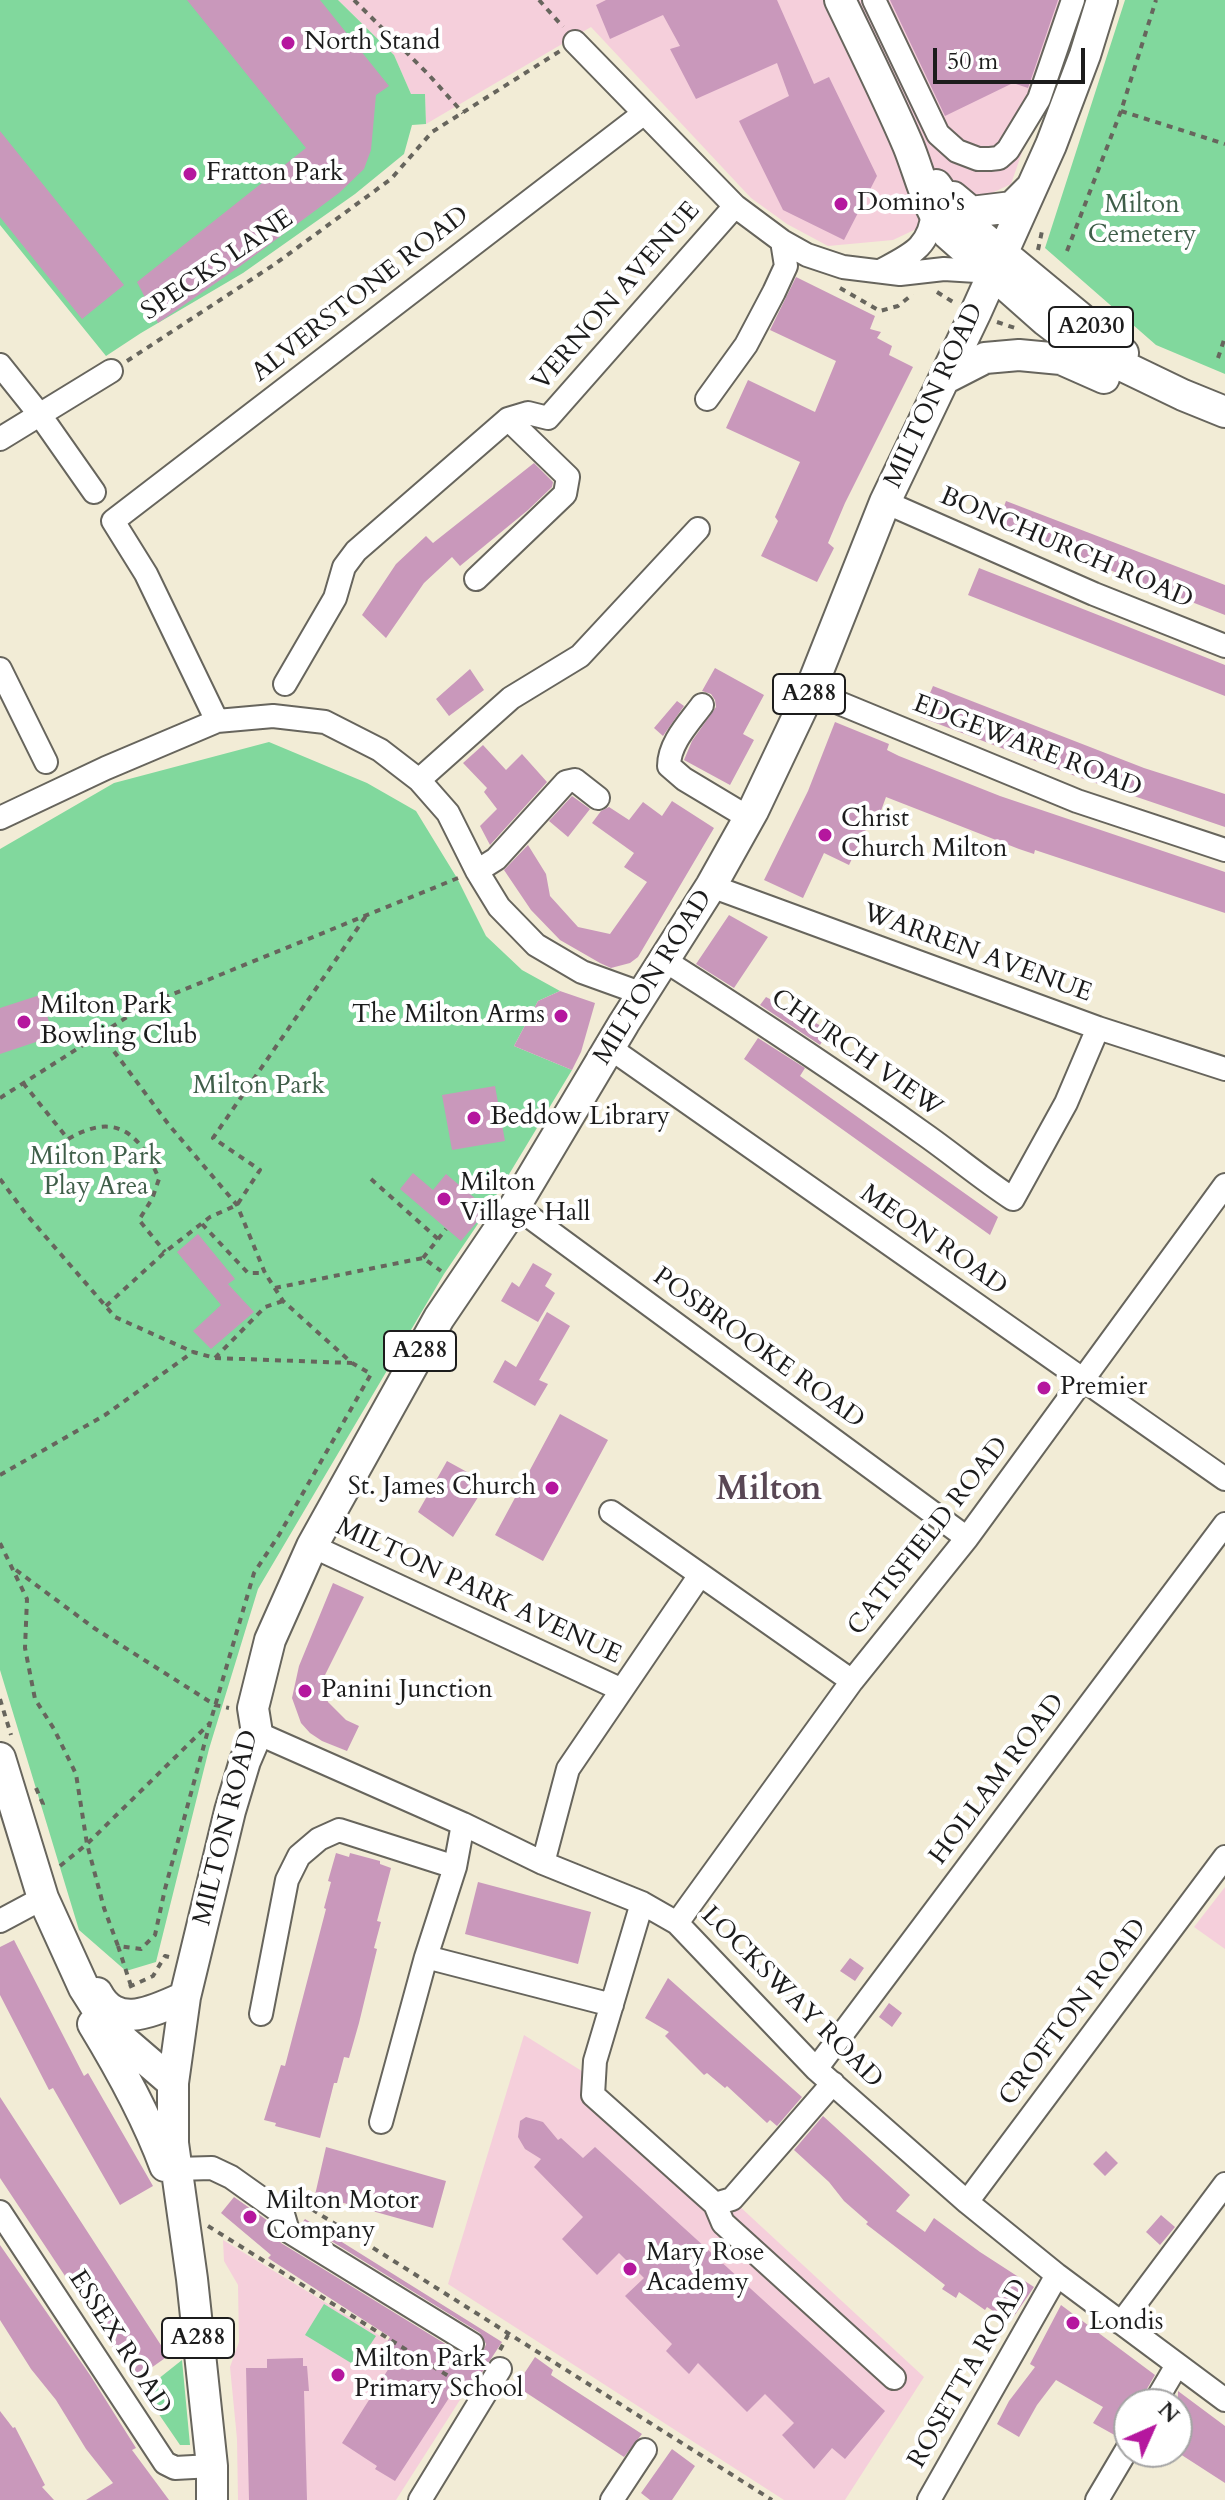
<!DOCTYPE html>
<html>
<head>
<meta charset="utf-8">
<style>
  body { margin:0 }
  #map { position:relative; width:1225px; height:2500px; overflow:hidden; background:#f2ecd6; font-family:Cardo,serif }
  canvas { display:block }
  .north { position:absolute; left:1113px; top:2388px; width:80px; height:80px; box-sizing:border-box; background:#fff; border:2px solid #a4a4a4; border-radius:50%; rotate:45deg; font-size:22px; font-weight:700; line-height:32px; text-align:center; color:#1c1c1c }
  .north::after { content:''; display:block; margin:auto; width:28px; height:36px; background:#b5179e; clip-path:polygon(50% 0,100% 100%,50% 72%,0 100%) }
  .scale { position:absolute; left:933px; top:48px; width:152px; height:36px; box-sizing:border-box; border:4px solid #1c1c1c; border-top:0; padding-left:10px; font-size:24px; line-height:28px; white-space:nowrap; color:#1c1c1c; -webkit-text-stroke:6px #fff; paint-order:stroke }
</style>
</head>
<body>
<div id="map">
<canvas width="1225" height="2500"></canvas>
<div class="north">N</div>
<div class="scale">50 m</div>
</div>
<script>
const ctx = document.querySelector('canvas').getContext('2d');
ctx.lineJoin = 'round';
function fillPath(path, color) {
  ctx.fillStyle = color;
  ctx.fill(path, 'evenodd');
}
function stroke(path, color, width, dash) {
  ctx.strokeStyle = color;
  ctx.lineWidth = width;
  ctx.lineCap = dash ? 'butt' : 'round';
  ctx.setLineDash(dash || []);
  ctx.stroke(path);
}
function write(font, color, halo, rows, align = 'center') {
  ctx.font = font + ' Cardo,serif';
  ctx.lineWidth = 8;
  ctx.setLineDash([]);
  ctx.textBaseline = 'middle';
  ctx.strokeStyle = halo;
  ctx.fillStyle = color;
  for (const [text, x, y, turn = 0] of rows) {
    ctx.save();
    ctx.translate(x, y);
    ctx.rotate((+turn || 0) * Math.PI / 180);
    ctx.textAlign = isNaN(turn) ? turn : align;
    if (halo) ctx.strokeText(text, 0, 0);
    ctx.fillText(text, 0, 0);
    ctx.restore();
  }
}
const built = new Path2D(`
  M338 0H1075L1011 184 893 240 828 246 787 224 751 198 591 27 426 124 425 94H411L394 55Z
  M1225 1887V1949L1194 1927Z
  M524 2035 585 2073 715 2197 737 2204 924 2377 845 2500H784L448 2284Z
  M223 2240 467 2389 396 2500H238L237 2439 230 2367 239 2342 238 2285 224 2261Z`);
const green = new Path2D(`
  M0 0H338L394 55 411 94H425L426 124 412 125 404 154 355 194 243 273 141 333 106 356 0 225Z
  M1125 0H1225V374L1156 345 1045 248Z
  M269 742 367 783 416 811 457 878 486 936 522 970 560 991 538 1001 514 1046 572 1070 488 1209 444 1274 258 1589 209 1749 156 1962 126 1971 79 1930 0 1670V849L114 783Z
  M324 2304 376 2336 356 2366 305 2335Z
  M182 2360 190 2445H180L143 2391Z`);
const building = new Path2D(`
  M187 0H320L389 86 376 95 371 150 364 169 339 193 239 267 158 323 137 282 306 148Z
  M606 0H777L814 84 829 77 877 176 844 240 783 210 739 121 789 96 777 63 696 99 670 49 680 46 663 15 610 39 596 5Z
  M890 0H1058L1028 88 1013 83 945 116Z
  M0 131 124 285 82 319 0 217Z
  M796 277 875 316 870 329 881 332 877 338 892 346 889 355 913 367 845 503 828 543 834 548 817 582 761 556 778 521 775 517 800 462 726 428 748 380 815 412 836 361 770 330Z
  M534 463 553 482 552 487 528 510 460 566 452 557 424 583 386 638 362 615 396 564 426 536 433 543Z
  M1006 501 1225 585V615L997 526Z
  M979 568 1225 665V696L968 595Z
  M715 668 764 695 743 734 754 740 730 785 684 760 692 741 716 707 715 700 711 694 702 691Z
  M470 669 484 690 449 716 436 699Z
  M933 686 1144 768 1225 794V827L1075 776 920 717Z
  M677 701 684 706 663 736 654 728Z
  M835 722 889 744 887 750 899 756 1000 796 1225 872V913L1035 850 1034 854 1019 849 886 797 878 819 872 817 849 865 824 853 803 898 764 880 808 791Z
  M483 745 506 770 522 754 547 782 490 845 480 826 497 809 484 792 487 788 463 763Z
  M572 796 590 809 568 837 549 821Z
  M672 801 714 828 638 957 630 963 611 968 600 963 560 940 531 910 504 870 528 845 546 874 550 896 578 927 610 934 647 882 624 867 634 853 592 823 601 811 609 807 629 820 643 802 662 816Z
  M729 915 768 937 734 988 696 964Z
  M560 991 595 1003 581 1052 572 1070 514 1046 538 1001Z
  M40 995 54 1036 0 1054V1008Z
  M766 997 829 1030 820 1045 760 1005Z
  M758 1038 805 1068 800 1076 998 1217 990 1235 744 1059Z
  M495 1086 505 1141 452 1150 442 1095Z
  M413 1173 433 1190 446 1174 488 1209 461 1241 400 1189Z
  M198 1234 235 1279 228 1284 254 1312 211 1349 193 1331 221 1305 177 1252Z
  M533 1263 552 1274 545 1286 555 1293 538 1322 501 1301 512 1282 519 1287Z
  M547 1312 570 1326 539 1380 548 1384 535 1406 493 1382 505 1360 516 1367Z
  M560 1414 608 1440 543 1561 495 1535Z
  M447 1461 487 1483 453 1537 418 1512Z
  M333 1583 364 1597 324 1677 325 1692 328 1702 346 1720 359 1726 347 1751 322 1741 310 1733 301 1723 292 1698 299 1666Z
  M336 1853 349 1857 350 1853 380 1861V1864L391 1868 377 1921 381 1922 374 1948 377 1949 359 2023 349 2058 344 2057 337 2083H334L320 2138 275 2126 276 2123 264 2120 281 2065 285 2066 326 1909 324 1908 331 1882 328 1881Z
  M478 1882 591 1912 578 1964 465 1934Z
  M14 1940 84 2076 88 2073 153 2186 120 2205 53 2088 49 2090 0 1995V1947Z
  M850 1958 864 1968 855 1981 840 1971Z
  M668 1978 802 2097 777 2126 770 2120 767 2123 727 2086 725 2088 707 2073 704 2075 665 2036 669 2032 645 2018Z
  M889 2003 902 2013 892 2027 879 2017Z
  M0 2097 168 2356 134 2380 0 2178Z
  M823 2116 910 2195 896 2211 925 2232 934 2218 980 2252 1034 2287 1010 2322 987 2307 985 2310 959 2292 956 2298 942 2289 945 2285 866 2224 868 2222 844 2201 829 2182 794 2150Z
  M526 2117 543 2122 558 2140 561 2138 583 2158 595 2147 885 2411 845 2459 832 2448 814 2469 782 2435 794 2423 765 2394 747 2412 698 2363 689 2374 666 2351 672 2344 625 2296 644 2278 619 2253 597 2275 562 2239 583 2217 534 2167 541 2159 525 2149 518 2137 520 2121Z
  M326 2147 446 2181 433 2228 315 2195Z
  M1106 2151 1118 2163 1105 2176 1093 2164Z
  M234 2197 271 2223 275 2235 281 2243 465 2356 472 2358 483 2352 486 2344 480 2333 302 2223 305 2219 502 2342 472 2388 460 2381 395 2481 375 2469 377 2466 342 2443 389 2368 376 2359 390 2337 268 2258 271 2255 221 2213Z
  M1161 2215 1175 2227 1160 2245 1146 2232Z
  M0 2245 90 2375 136 2448 132 2450 169 2500H86L113 2483 86 2449 56 2400 31 2369 0 2320Z
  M1061 2305 1155 2375 1138 2404H1129V2419L1118 2437 1093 2423 1103 2407 1056 2380 1037 2405 1019 2437 997 2424 1009 2401 1035 2367 1030 2364Z
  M535 2357 553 2370 551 2375 642 2434 624 2457 516 2386Z
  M303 2358V2366H307L309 2391H304L307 2500H249L246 2368H267V2359Z
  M1178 2391 1225 2426V2483L1177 2452Z
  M0 2411 13 2428 15 2427 45 2485 42 2487 54 2500H0Z
  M672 2449 695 2466 672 2500H650L641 2493Z`);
const path = new Path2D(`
  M354 0 428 74 463 113
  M539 0 563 27
  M1121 111 1225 144
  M1038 250 1042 231
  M1067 251 1121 111 1156 0
  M840 288 880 311 898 306 913 294
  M937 292 953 302
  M997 322 1015 328
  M1218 358 1225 337
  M127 361 275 264 391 179 432 132 560 51
  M23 1083 68 1139C116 1111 140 1133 159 1179L152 1199 139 1220 165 1252
  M0 1098 146 1005 458 878
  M0 1179 26 1214 115 1317 193 1352
  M371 1179 438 1239
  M202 1224 248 1273H265
  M423 1258 446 1229
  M275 1288 423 1258 441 1271
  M106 1306 165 1252 210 1217 237 1205 260 1170 213 1138 366 916
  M215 1358 352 1363
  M0 1475 105 1415 193 1352 215 1358 265 1307 283 1301
  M0 1543 27 1599 25 1648 35 1699 54 1729 76 1774 87 1844 104 1908 118 1946 141 1949 155 1935 165 1889 210 1723 254 1573 279 1535 371 1374 352 1363 283 1301 265 1273 237 1205 169 1125 101 1034
  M16 1570 94 1628 215 1705 229 1708
  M0 1699 11 1735
  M36 1788 43 1804 42 1808
  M60 1866 87 1844 210 1723
  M118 1946 132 1989
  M129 1987 153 1976 165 1956 169 1957
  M302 2203 772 2500
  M208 2226 466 2387
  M500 2350 508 2335`);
const minor = new Path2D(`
  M874 0 938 134 957 151 978 159H990L999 158 1008 150 1039 99 1073 0
  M575 42 735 206 782 241 807 255 843 267 900 274 944 269 993 272
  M880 271C910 255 930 248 933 211
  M0 365 40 415 94 492
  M707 399 746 345 774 292 786 266 782 241
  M0 439 111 371
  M885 502 1094 594 1225 646
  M476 579 565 494 568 477 508 419
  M0 669 46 762
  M285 684 335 598 344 567 356 551 508 419 528 413 548 418 735 206
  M810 691 1077 801 1225 850
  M702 705C689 723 669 743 669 766L684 779 749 818
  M217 721 146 574 113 521 643 114
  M419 780 511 698 580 656 698 529
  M0 818 106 768 217 721 273 716 325 722 380 750 419 780 448 813 477 871 499 907 536 945 582 972 643 994
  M477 871 496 859 566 782 575 780 598 798
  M711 886 1098 1028 1225 1069
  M664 960C752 1016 839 1073 924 1134 954 1155 982 1179 1013 1199L1066 1103 1098 1028
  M610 1048 1225 1479
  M515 1206 967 1538
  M611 1512 852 1681
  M312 1546 620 1689
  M257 1733 463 1824 543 1863 642 1903 677 1923 816 2069 967 2202 1057 2275 1225 2400
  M543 1863 568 1769 700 1575
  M642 1903 595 2061 593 2095 715 2204 732 2199 833 2083
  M0 1921 43 1898
  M677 1923 852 1681 967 1538 1225 1185
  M426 1957 612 2005
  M261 2014 287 1880 299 1856 319 1839 339 1830 455 1867
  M816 2069 1225 1524
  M381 2122 426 1957 455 1867 463 1824
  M176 2169 212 2168 231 2177 283 2214 288 2231 472 2344
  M967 2202 1225 1857
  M715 2204 723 2223 894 2378
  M0 2212 165 2463 175 2468 212 2466
  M1121 2323 1225 2184
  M1154 2404 1177 2365
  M420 2500 500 2369
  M612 2500 645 2450
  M929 2500 1057 2275
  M1097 2500 1129 2446`);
const major = new Path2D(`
  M840 0C863 48 887 96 908 145 920 174 927 210 948 234L1045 320 1075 343 1183 395 1225 412
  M936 185 945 198 979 234 1123 353
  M953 197 971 212 1012 207 1031 188
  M944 379 985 358 1019 355 1061 359 1104 378
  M0 1758 43 1898 84 1988 103 2018 123 2040 173 2083
  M97 1993C118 2032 156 2009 185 1997
  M93 2024C121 2070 146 2115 165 2166
  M212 2500V2466L192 2279 173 2143V2083L185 1997 230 1811 245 1761 257 1733 253 1708 270 1640 312 1546 439 1318 515 1206 624 1023 711 886 753 811 810 691 885 502 975 314 1051 145 1085 55 1102 0`);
const markers = [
  [288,43,8,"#b5179e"],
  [190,174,8,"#b5179e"],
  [841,204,8,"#b5179e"],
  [825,835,8,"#b5179e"],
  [561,1016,8,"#b5179e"],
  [24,1022,8,"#b5179e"],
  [474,1118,8,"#b5179e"],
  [444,1199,8,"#b5179e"],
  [1044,1388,8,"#b5179e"],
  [552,1488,8,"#b5179e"],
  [305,1691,8,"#b5179e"],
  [250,2217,8,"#b5179e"],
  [630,2269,8,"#b5179e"],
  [1073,2323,8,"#b5179e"],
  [338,2375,8,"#b5179e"]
];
const shields = [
  [1091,327,84],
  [809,694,72],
  [420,1351,72],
  [198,2338,72]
];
const shieldNames = [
  ["A2030",1091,327],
  ["A288",809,694],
  ["A288",420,1351],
  ["A288",198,2338]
];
const poiNames = [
  ["North Stand",304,43],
  ["Fratton Park",206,174],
  ["Domino's",857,204],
  ["Christ",841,820],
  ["Church Milton",841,850],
  ["Milton Park",40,1007],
  ["Bowling Club",40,1037],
  ["The Milton Arms",545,1016,"right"],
  ["Beddow Library",490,1118],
  ["Milton",460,1184],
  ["Village Hall",460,1214],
  ["Premier",1060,1388],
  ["St. James Church",536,1488,"right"],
  ["Panini Junction",321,1691],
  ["Milton Motor",266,2202],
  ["Company",266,2232],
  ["Mary Rose",646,2254],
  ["Academy",646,2284],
  ["Londis",1089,2323],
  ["Milton Park",354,2360],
  ["Primary School",354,2390]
];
const parkNames = [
  ["Milton",1142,206],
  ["Cemetery",1142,236],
  ["Milton Park",259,1087],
  ["Milton Park",96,1158],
  ["Play Area",96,1188]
];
const streetNames = [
  ["SPECKS LANE",218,266,-34],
  ["ALVERSTONE ROAD",361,295,-38],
  ["VERNON AVENUE",617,297,-49],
  ["MILTON ROAD",935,396,-65],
  ["BONCHURCH ROAD",1066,549,23],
  ["EDGEWARE ROAD",1027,747,21],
  ["WARREN AVENUE",977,954,20],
  ["MILTON ROAD",654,978,-58],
  ["CHURCH VIEW",856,1054,35],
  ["MEON ROAD",933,1241,35],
  ["POSBROOKE ROAD",758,1349,36],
  ["CATISFIELD ROAD",929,1537,-52],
  ["MILTON PARK AVENUE",478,1592,25],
  ["HOLLAM ROAD",998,1780,-53],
  ["MILTON ROAD",227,1828,-76],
  ["LOCKSWAY ROAD",791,1998,45],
  ["CROFTON ROAD",1074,2013,-53],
  ["ESSEX ROAD",119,2343,57],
  ["ROSETTA ROAD",969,2374,-60]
];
const districtNames = [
  ["Milton",769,1491]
];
fillPath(built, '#f5cfdb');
fillPath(green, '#81d89d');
fillPath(building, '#c998bb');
stroke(minor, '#67655d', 26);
stroke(major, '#67655d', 34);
stroke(path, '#67655d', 4, [6, 6]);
stroke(minor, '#fff', 22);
stroke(major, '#fff', 30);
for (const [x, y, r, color] of markers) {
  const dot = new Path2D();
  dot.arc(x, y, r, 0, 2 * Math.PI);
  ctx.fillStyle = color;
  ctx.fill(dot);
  stroke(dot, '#fff', 3);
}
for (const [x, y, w] of shields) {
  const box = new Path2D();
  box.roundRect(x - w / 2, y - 20, w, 40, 6);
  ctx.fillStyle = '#fff';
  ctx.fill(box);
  stroke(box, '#1c1c1c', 2);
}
write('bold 24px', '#1c1c1c', null, shieldNames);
write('26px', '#1c1c1c', '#fff', poiNames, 'left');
write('26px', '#3f5e49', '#fff', parkNames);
write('26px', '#1c1c1c', '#fff', streetNames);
write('bold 34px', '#594754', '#fff', districtNames);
</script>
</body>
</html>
